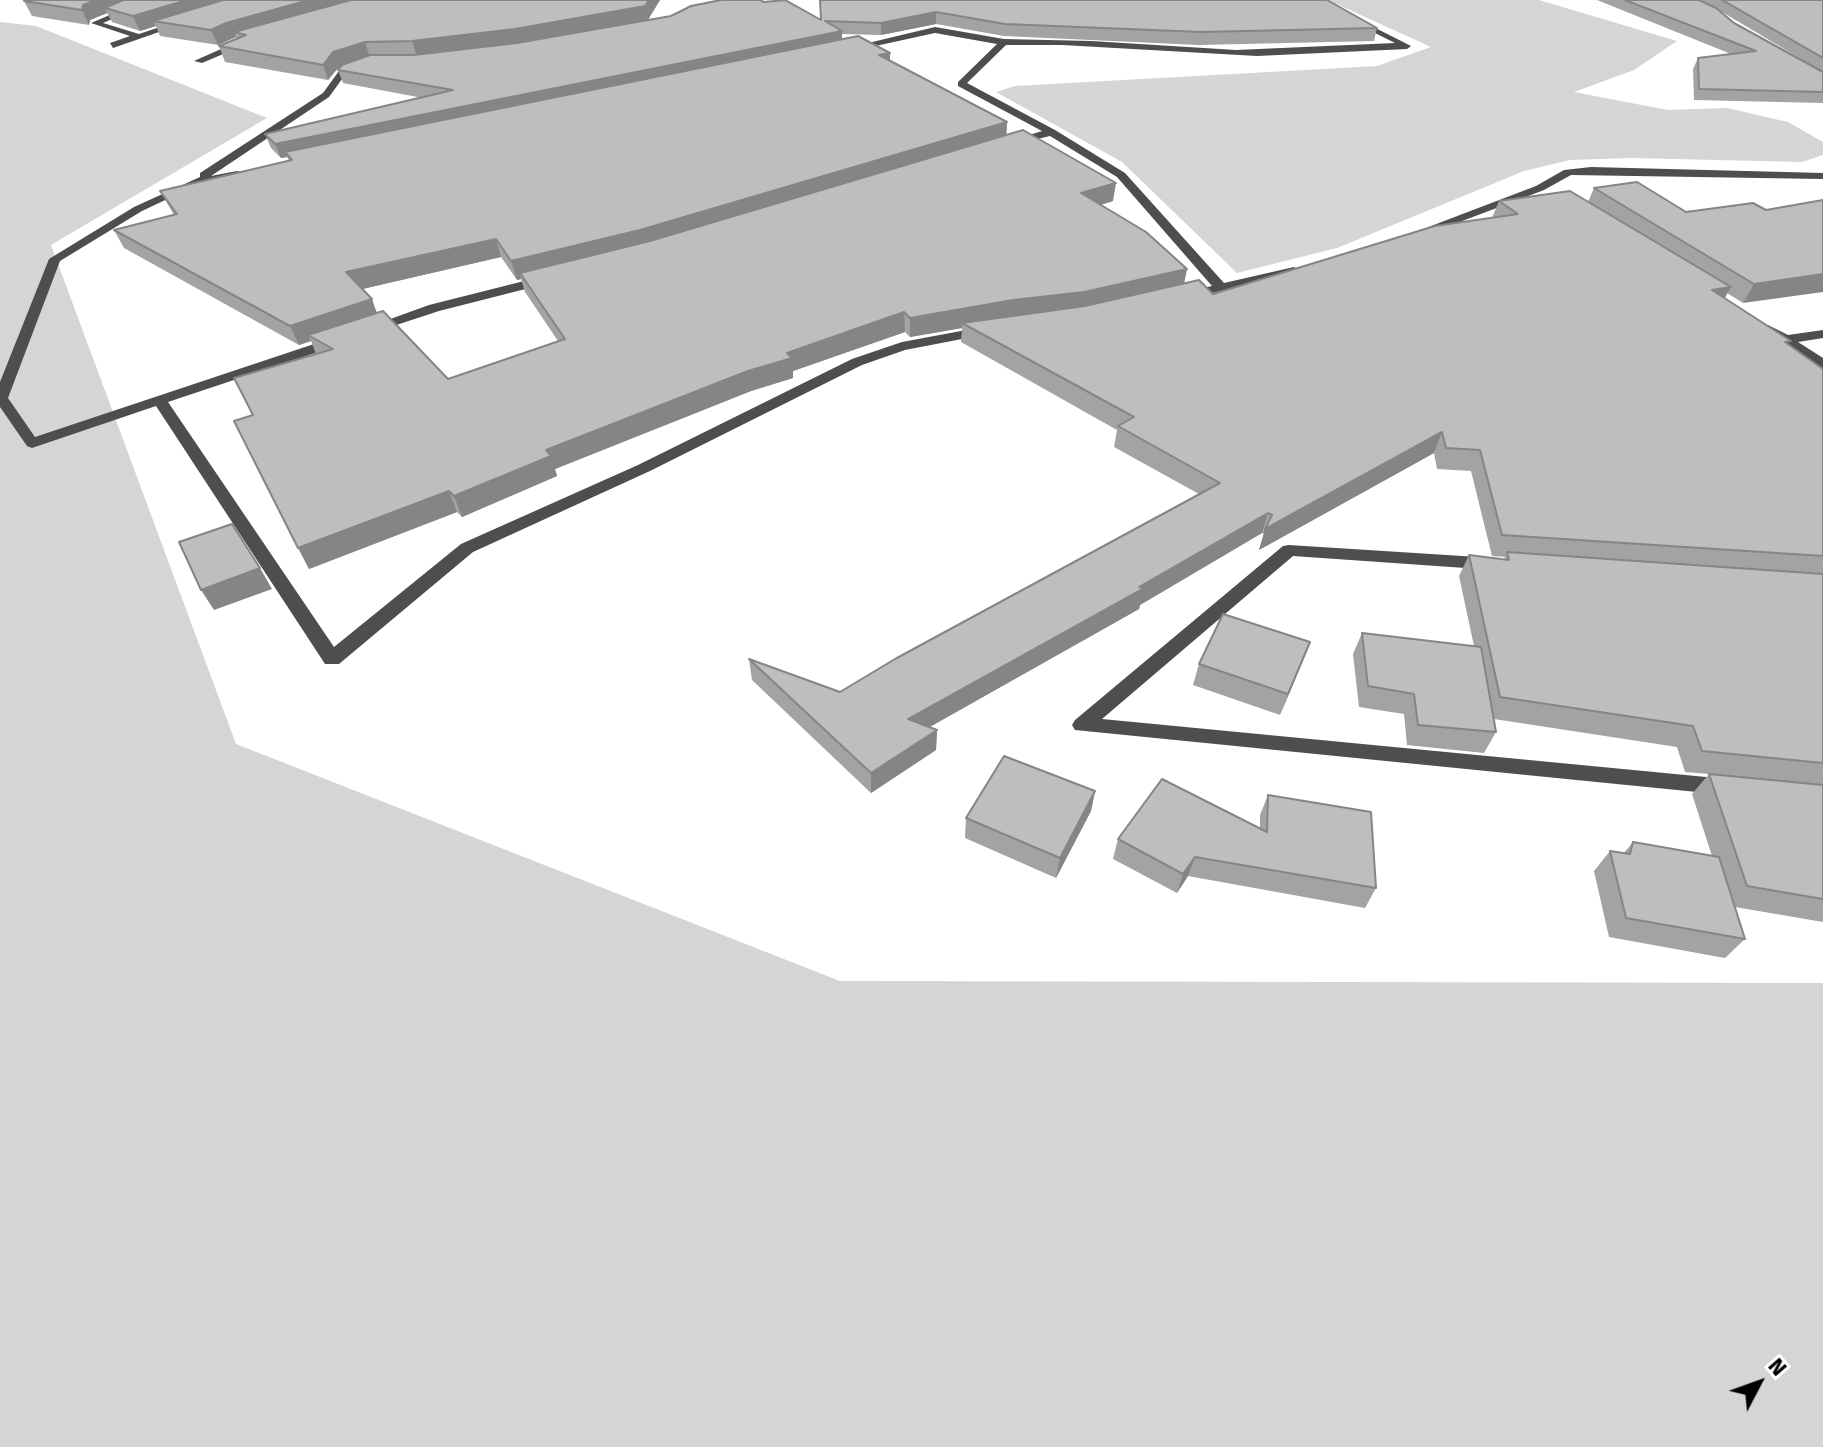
<!DOCTYPE html>
<html>
<head>
<meta charset="utf-8">
<style>
  body { margin:0 }
  #map { position:relative; width:1823px; height:1447px; overflow:hidden; background:#fff; font-family:"Fira Sans",sans-serif }
  canvas { display:block }
  .north { position:absolute; left:1719px; top:1343px; width:80px; height:80px; -webkit-text-stroke:6px #fff; paint-order:stroke; rotate:49deg; font-size:22px; font-weight:700; line-height:32px; text-align:center; color:#000 }
  .north::after { content:''; display:block; margin:auto; width:28px; height:36px; background:#000; clip-path:polygon(50% 0,100% 100%,50% 72%,0 100%) }
</style>
</head>
<body>
<div id="map">
<canvas width="1823" height="1447"></canvas>
<div class="north">N</div>
</div>
<script>
const ctx = document.querySelector('canvas').getContext('2d');
ctx.lineJoin = 'round';
function fillPath(path, color) {
  ctx.fillStyle = color;
  ctx.fill(path, 'evenodd');
}
function stroke(path, color, width, dash) {
  ctx.strokeStyle = color;
  ctx.lineWidth = width;
  ctx.lineCap = dash ? 'butt' : 'round';
  ctx.setLineDash(dash || []);
  ctx.stroke(path);
}
const green = new Path2D(`
  M1328 0H1539L1677 41 1634 70 1574 92 1668 110 1727 108 1788 122 1823 142V155L1802 162 1631 158 1570 160 1524 171 1337 248 1237 273 1122 162 996 92 1015 86 1377 66 1431 47Z
  M0 22 36 26 267 118 51 245 236 744 840 981 1823 983V1447H0Z`);
const minor = new Path2D(`
  M145 0H156L103 23 139 34 181 20 185 23 113 48 110 43 130 36 91 23Z
  M1309 0H1320L1411 46 1407 49 1257 56 1062 45H1006L967 83 1055 130 1125 173 1224 283 1294 267 1300 271 1185 300 1178 296 1180 293 1212 286 1117 177 1050 136 1004 147V143L1042 131 958 86V82L997 44 935 33 848 52 843 49 935 27 1004 39 1091 41 1236 50 1395 43Z
  M246 38 249 43 202 63 194 61Z
  M363 62 366 67 345 75 329 97 211 176 237 171 241 172V176L197 185 142 211 60 261 8 398 35 437 332 338H342V344L168 402 334 647 461 544 638 465 852 359 902 342 988 326 995 330 988 334 905 350 862 365 650 471 473 552 339 664H325L156 406 32 448 27 446 0 407V382L49 259 134 207 200 177V173L323 93 339 71Z
  M1591 167 1823 173V179L1571 175 1544 190 1420 237 1410 234 1536 186 1564 170Z
  M548 275 554 279 553 282 439 311 372 333 360 330 429 305Z
  M1768 325 1788 335 1823 330V338L1798 342 1823 358V368L1763 332 1761 329Z
  M1289 545 1494 558 1503 564 1494 570 1293 556 1102 719 1727 779 1734 781 1738 787 1734 793 1727 795 1075 730 1072 725 1075 720 1283 546Z`);
const wall = new Path2D(`
  M27 0H660L648 20H821L820 0 1377 28 1374 41 1199 45 1004 36 936 24 881 35 842 34V39L890 53V61L1007 122 1006 136 1113 201 1101 205 1187 269 1184 284 1213 294 1492 218 1499 201 1588 202 1594 188 1686 212 1766 210 1823 200 1743 303 1727 293 1725 298 1823 369V922L1735 907 1745 939 1725 958 1609 937 1594 871 1610 851 1624 853 1633 842 1712 856 1692 794 1709 774 1685 772 1677 747 1494 719 1496 732 1484 753 1407 745 1404 714 1359 707 1353 654 1362 633 1474 646 1459 576 1469 555 1504 560 1505 557 1492 556 1471 471 1437 469 1434 453 1259 550 1264 534 1262 533 1140 605 1139 609 930 727 937 730 936 750 871 793 752 680 749 659 840 692 1199 494 1114 447 1117 430 961 342 962 328 910 337 905 332 793 371V378L751 391 555 469 557 476 462 517 457 512 309 569 253 415 316 354 311 341 299 345 124 248 114 230 174 215 160 191 289 161 287 157 281 158 271 148 265 134 423 98 343 83 338 70 340 67 338 68 328 80 225 62 219 46 237 39 236 37 218 45 160 36 156 26 140 31 112 22 107 13 90 20 89 25 32 16 24 1ZM501 257 517 280 521 279 525 292 558 341 448 379 377 313 362 289Z
  M1597 0H1823V103L1694 100 1693 69 1698 58 1731 54ZM1722 12 1818 69 1734 23Z
  M1310 642 1280 715 1193 685 1199 664Z
  M1095 791 1091 811 1056 878 965 838 966 818Z
  M1268 795 1376 888 1365 908 1188 876 1177 893 1113 859 1118 839 1260 828V815Z`);
const shadedWall = new Path2D(`
  M96 0H137L105 8 107 13 90 20 89 25 82 10 83 5Z
  M187 0H242L153 21 156 26 140 31 133 16Z
  M309 0H358L234 32 236 37 218 45 211 30 226 23Z
  M649 0H660L647 21 519 44 417 56 412 41Z
  M936 12V24L881 35V23Z
  M842 31V43L285 152 287 157 281 158 275 144Z
  M365 42 370 57 338 68 328 80 323 65 333 52Z
  M890 53V69L879 55Z
  M1007 122 1006 139 643 248 520 273 521 279 517 280 511 261Z
  M1116 183 1113 201 1079 211 1081 193Z
  M496 239 501 257 354 291 346 272Z
  M1187 269 1183 288 1082 311 962 323V328L910 337V318Z
  M1823 274V292L1743 303 1754 284Z
  M1731 287 1720 306 1712 290Z
  M372 299 379 319 308 335 311 341 299 345 290 326Z
  M904 312 905 332 793 371V378L751 391 555 469 557 476 462 517 454 496 546 450 787 353Z
  M1442 432 1434 453 1259 550 1265 529Z
  M449 491 457 512 309 569 298 548Z
  M1268 513 1262 533 1140 605 1139 609 908 739V719Z
  M260 568 272 589 214 610 201 590Z
  M1310 642 1302 663 1280 715 1288 694Z
  M937 730 936 750 871 793V773Z
  M1095 791 1091 811 1056 878 1060 858Z
  M1195 857 1188 876 1177 893 1183 874Z`);
const building = new Path2D(`
  M27 0H96L83 5 82 10 24 1Z
  M123 0H187L133 16 105 8Z
  M223 0H309L226 23 211 30 153 21Z
  M351 0H649L645 6 515 29 412 41 365 42 333 52 323 65 219 46 246 35 234 32Z
  M721 0H760L764 2 785 0 821 20 820 0H1327L1377 28 1201 32 1005 24 936 12 881 23 825 21 842 31 275 144 265 134 453 90 338 70 342 65 370 55H414L517 43 671 16 691 6Z
  M1625 0H1699L1716 8 1734 23 1823 72V92L1699 89 1698 58 1756 51Z
  M1722 0H1823V58Z
  M858 36 890 53 879 55 1007 122 640 230 511 261 496 239 346 272 372 299 290 326 114 230 177 214 160 191 292 160 285 152Z
  M1023 130 1116 183 1081 193 1146 232 1187 269 1084 292 1013 300 910 318 904 312 787 353 792 358 748 371 546 450 551 456 454 496 449 491 298 548 234 421 253 415 234 378 333 349 308 335 383 311 448 379 565 339 520 273 650 241Z
  M1637 182 1686 212 1753 203 1766 210 1823 200V274L1754 284 1594 188Z
  M1570 191 1731 287 1712 290 1791 341 1785 342 1823 369V556L1502 535 1480 450 1446 448 1442 432 1265 529 1272 515 1268 513 1139 587 1144 588 908 719 937 730 871 773 749 659 840 692 895 659 1220 483 1118 426 1134 417 962 323 1085 306 1199 280 1213 294 1435 226 1518 214 1499 201Z
  M232 524 260 568 201 590 179 542Z
  M1507 552 1823 574V763L1702 751 1693 726 1500 697 1469 555 1509 560Z
  M1223 614 1310 642 1288 694 1199 664Z
  M1362 633 1481 647 1496 732 1418 725 1414 694 1368 686Z
  M1004 756 1095 791 1060 858 966 818Z
  M1709 774 1823 785V899L1747 886Z
  M1162 779 1267 832 1268 795 1371 812 1376 888 1195 857 1183 874 1118 839Z
  M1633 842 1719 857 1745 939 1626 918 1610 851 1630 854Z`);
fillPath(green, '#d5d5d5');
fillPath(minor, '#4e4e4e');
fillPath(wall, '#a3a3a3');
fillPath(shadedWall, '#858585');
fillPath(building, '#bebebe');
stroke(building, '#858585', 2);
</script>
</body>
</html>
